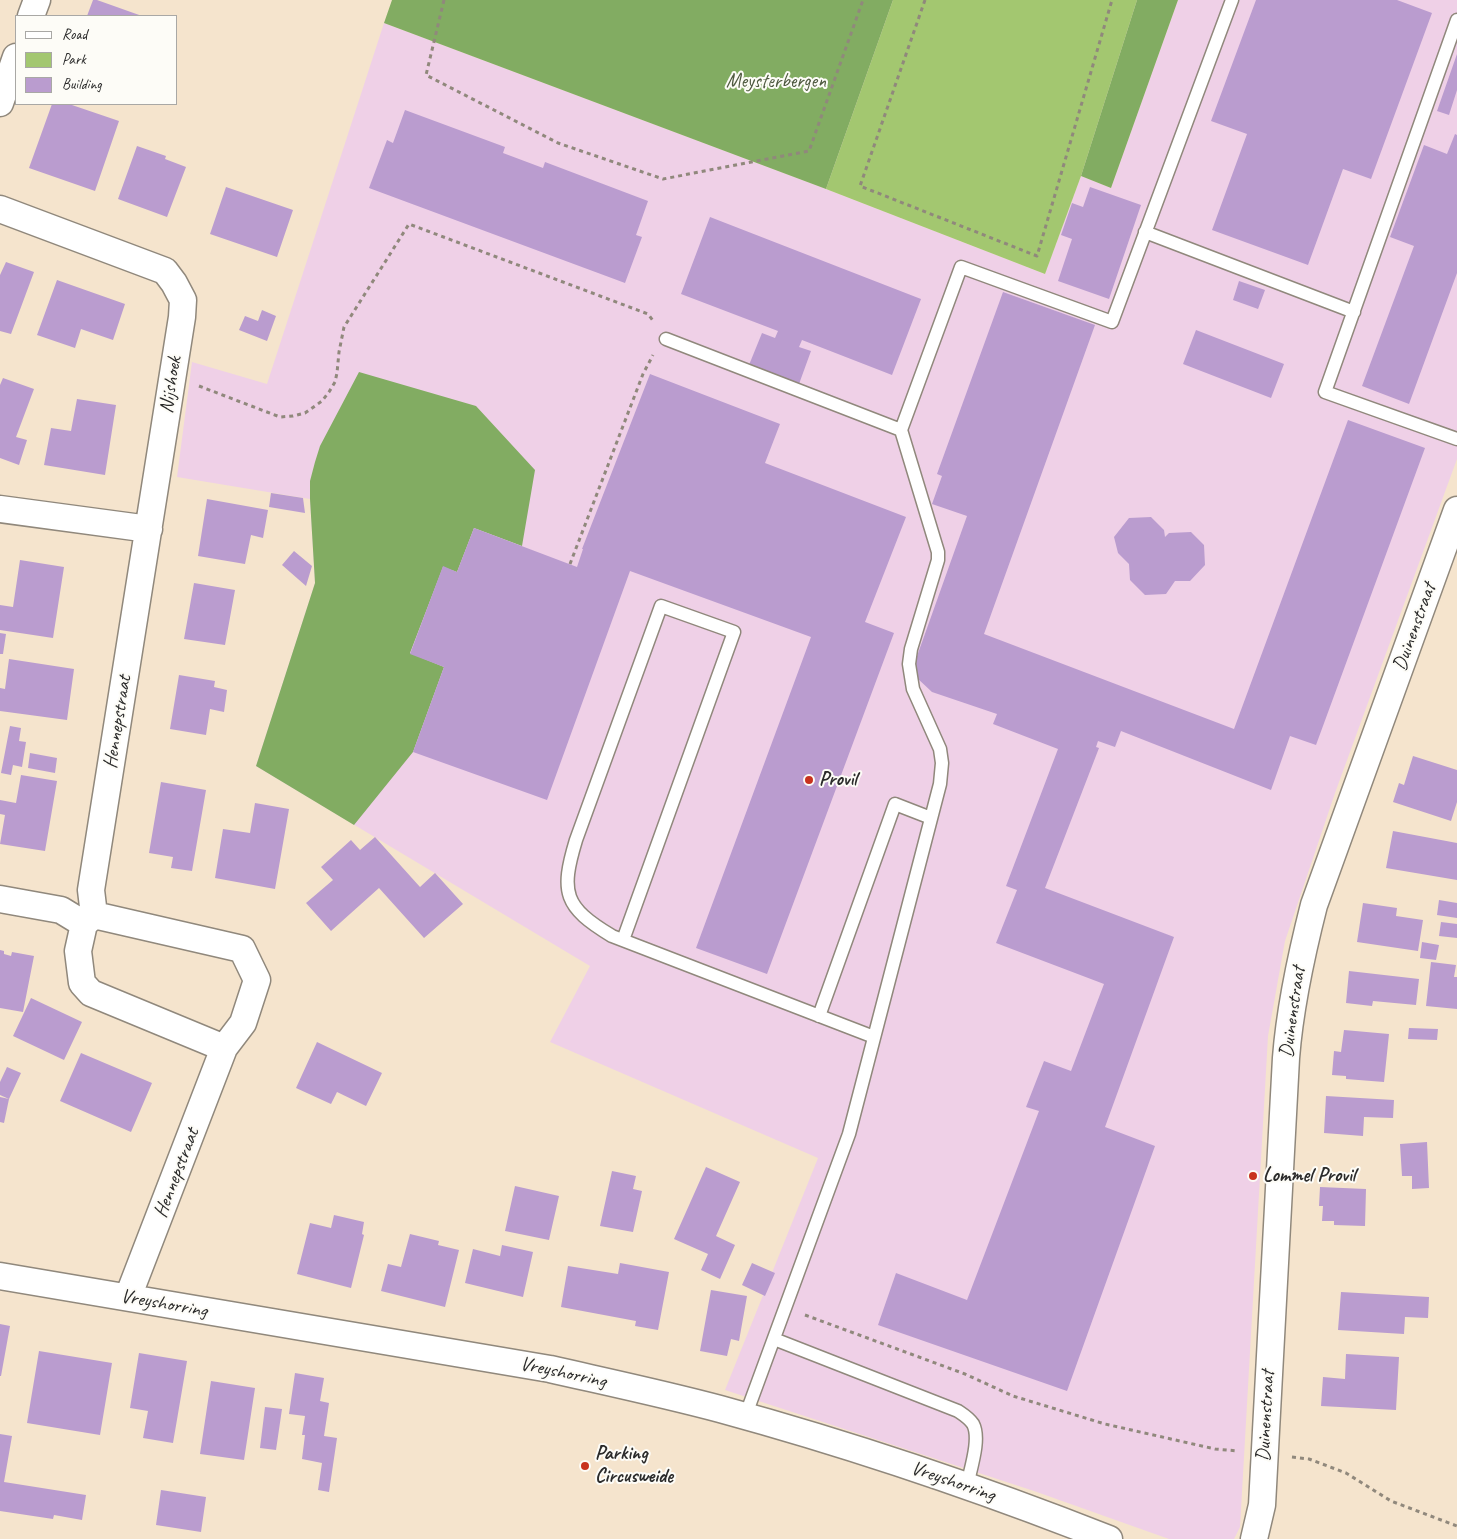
<!DOCTYPE html>
<html>
<head>
<meta charset="utf-8">
<style>
  body { margin:0 }
  #map { position:relative; width:1457px; height:1539px; overflow:hidden; background:#f5e4cd; font-family:Caveat,sans-serif }
  canvas { display:block }
  .legend { position:absolute; left:15px; top:15px; width:162px; height:90px; box-sizing:border-box; background:#fdfcf7; border:1px solid #a9a8a5; margin:0; padding:6px 9px; list-style:none; font-size:15px; color:#2b2b2b }
  .legend li { display:flex; align-items:center; gap:10px; height:25px }
  .legend b { width:25px; border:1px solid #a9a8a5 }
</style>
</head>
<body>
<div id="map">
<canvas width="1457" height="1539"></canvas>
<ul class="legend">
<li><b style="height:6px;background:#fff"></b>Road</li>
<li><b style="height:14px;background:#a3c770"></b>Park</li>
<li><b style="height:14px;background:#ba9ccf"></b>Building</li>
</ul>
</div>
<script>
const ctx = document.querySelector('canvas').getContext('2d');
ctx.lineJoin = 'round';
function fillPath(path, color) {
  ctx.fillStyle = color;
  ctx.fill(path, 'evenodd');
}
function stroke(path, color, width, dash) {
  ctx.strokeStyle = color;
  ctx.lineWidth = width;
  ctx.lineCap = dash ? 'butt' : 'round';
  ctx.setLineDash(dash || []);
  ctx.stroke(path);
}
function write(font, color, halo, rows, align = 'center') {
  ctx.font = font + ' Caveat,sans-serif';
  ctx.lineWidth = 4;
  ctx.setLineDash([]);
  ctx.textBaseline = 'middle';
  ctx.strokeStyle = halo;
  ctx.fillStyle = color;
  for (const [text, x, y, turn = 0] of rows) {
    ctx.save();
    ctx.translate(x, y);
    ctx.rotate((+turn || 0) * Math.PI / 180);
    ctx.textAlign = isNaN(turn) ? turn : align;
    if (halo) ctx.strokeText(text, 0, 0);
    ctx.fillText(text, 0, 0);
    ctx.restore();
  }
}
const built = new Path2D(`
  M1178 0H1457V459L1335 793 1285 941 1268 1036 1240 1527 1234 1539H1169L1034 1491 725 1390 818 1158 550 1042 590 966 256 766 315 583 310 499 177 477 192 362 267 384 384 23 826 189 1045 274 1081 176 1111 188Z`);
const green = new Path2D(`
  M893 0H1137L1081 176 1045 274 826 189Z`);
const forest = new Path2D(`
  M392 0H893L826 189 384 23Z
  M1137 0H1178L1111 188 1081 176Z
  M359 372 476 406 535 470 522 546 474 528 457 572 443 567 410 653 444 667 413 752 354 825 256 766 315 583 310 499V481L315 462 320 446Z`);
const building = new Path2D(`
  M93 0H97L142 16H87Z
  M1256 0H1397L1432 13 1371 179 1343 169 1308 265 1212 230 1247 134 1211 121Z
  M1457 54V90L1449 115 1437 111Z
  M52 104H69L119 121 95 191 29 168Z
  M405 110 505 147 503 153 543 168 545 162 648 201 636 235 642 237 625 283 369 188 387 140 393 143Z
  M1455 134 1457 135V273L1409 404 1362 386 1414 246 1390 237 1424 145 1447 154Z
  M137 146 166 156 165 159 186 167 167 217 118 199Z
  M226 187 293 210 277 257 210 234Z
  M1090 187 1141 205 1109 299 1058 281 1072 239 1061 235 1072 203 1083 207Z
  M710 217 921 299 892 375 802 340 799 347 811 351 799 384 749 365 762 333 775 338 778 331 681 294Z
  M6 262 34 272 11 334 0 331V275Z
  M57 280 125 304 113 340 81 329 75 348 37 335Z
  M1239 281 1265 290 1258 309 1233 300Z
  M1003 292 1095 325 984 634 1234 729 1348 420 1425 448 1316 745 1290 736 1271 790 1121 731 1115 747 1098 741 1096 747 1099 748 1045 888 1174 937 1105 1127 1155 1146 1067 1391 878 1325 896 1273 967 1300 1039 1111 1026 1107 1044 1061 1071 1071 1104 984 996 943 1017 890 1006 886 1058 749 993 724 997 714 932 692 916 677V659L967 516 932 504 942 476 937 474Z
  M262 310 276 316 267 341 239 330 245 316 258 321Z
  M1196 330 1284 364 1271 398 1183 364Z
  M650 374 780 424 765 463 906 517 865 622 894 633 767 974 696 948 811 637 630 571 547 800 413 752 444 667 410 654 443 566 457 572 474 528 577 567 583 549H582Z
  M3 378 34 389 16 437 27 440 19 465 0 458V385Z
  M77 399 116 405 105 475 44 465 51 428 71 431Z
  M271 493 303 498 305 513 269 507Z
  M207 499 268 510 263 538 251 535 245 564 198 556Z
  M1151 517 1164 530 1165 537 1169 533 1191 532 1204 545 1205 565 1190 581H1175L1166 594 1145 595 1130 580 1129 564 1118 553 1114 537 1129 518Z
  M294 551 312 566 306 586 282 565Z
  M20 560 64 567 53 638 0 630V605L13 607Z
  M194 583 235 590 225 645 184 639Z
  M0 633 6 634 3 654H0Z
  M9 659 74 669 67 720 0 711V688L5 689Z
  M179 675 215 681 214 687 227 690 224 712 210 709 206 735 170 729Z
  M10 726 21 728 19 741 26 742 22 767 13 765 11 775 1 773Z
  M30 753 57 758 55 773 28 768Z
  M1413 756 1457 770V802L1451 821 1393 802 1399 783 1404 785Z
  M21 775 57 781 45 851 0 844 5 815 0 814V800L16 803Z
  M161 782 206 790 192 871 171 868 173 857 149 853Z
  M255 803 289 809 275 889 215 878 223 829 250 833Z
  M1393 831 1457 843V880L1386 868Z
  M375 837 420 887 435 873 463 904 424 938 379 888 331 931 306 903 333 880 321 867 351 840 360 850Z
  M1439 900 1457 903V918L1437 915Z
  M1363 903 1397 908 1396 916 1423 920 1418 951 1357 942Z
  M1441 922 1457 924V938L1439 936Z
  M1422 942 1439 945 1436 960 1420 958Z
  M0 950 4 951V954L11 956 12 952 34 956 23 1012 0 1008Z
  M1431 962 1456 965 1454 977H1457V1009L1426 1006Z
  M1349 971 1419 979 1416 1005 1373 1001 1372 1006 1346 1003Z
  M31 998 82 1022 64 1060 13 1036Z
  M1409 1028 1438 1029 1437 1040 1408 1039Z
  M1344 1030 1389 1034 1384 1082 1346 1079V1076L1332 1075 1334 1051 1341 1052Z
  M317 1042 382 1073 366 1106 337 1092 331 1104 296 1088Z
  M81 1053 152 1083 131 1132 60 1101Z
  M7 1067 21 1073 9 1099 0 1095V1082Z
  M1326 1096 1394 1100 1393 1118 1364 1117 1363 1136 1324 1133Z
  M0 1097 9 1099 4 1123 0 1122Z
  M1427 1142 1429 1188 1412 1189V1176H1402L1400 1144Z
  M706 1167 740 1182 716 1236 735 1245 720 1279 701 1270 708 1254 674 1239Z
  M612 1171 636 1176 633 1189 642 1191 633 1232 600 1226Z
  M515 1186 559 1196 549 1240 505 1231Z
  M1320 1187 1366 1189 1365 1226 1334 1225V1221H1322L1323 1206H1319Z
  M334 1215 364 1222 362 1234 364 1235 351 1288 297 1274 310 1223 331 1228Z
  M410 1234 439 1241 438 1245 459 1250 445 1307 381 1291 388 1264 401 1267Z
  M502 1245 533 1252 523 1297 465 1283 473 1249 500 1256Z
  M620 1263 669 1272 658 1330 635 1326 636 1321 561 1307 568 1266 618 1274Z
  M752 1263 775 1273 765 1296 742 1285Z
  M711 1290 747 1296 739 1341 731 1339 727 1356 700 1351Z
  M1341 1292 1429 1297 1428 1318 1405 1317 1404 1334 1338 1330Z
  M0 1324 10 1326 1 1376H0Z
  M39 1351 112 1363 100 1435 27 1423Z
  M139 1353 187 1361 173 1443 143 1438 148 1411 130 1408Z
  M1346 1354 1399 1357 1396 1410 1321 1406 1323 1377 1345 1379Z
  M295 1373 324 1378 320 1401 329 1403 324 1436 337 1438 329 1492 318 1490 322 1463 302 1459 305 1435H302L305 1416 289 1414Z
  M211 1381 255 1388 244 1460 200 1454Z
  M265 1407 282 1409 276 1450 260 1448Z
  M0 1434 12 1436 4 1482 86 1495 82 1520 54 1515 53 1519 0 1511Z
  M161 1490 206 1497 201 1532 156 1525Z`);
const path = new Path2D(`
  M444 0 426 75 558 143 663 179 809 151 863 0
  M925 0 860 186 1037 256 1112 0
  M199 386 280 417 293 416 305 413 322 401 329 392 335 382 337 373 339 352 344 327 409 224 648 314 654 322
  M570 564 643 374 653 355
  M805 1315 965 1374 1013 1396 1105 1424 1215 1449 1238 1451
  M1292 1457 1309 1459 1346 1473 1391 1501 1457 1526`);
const lane = new Path2D(`
  M1457 20 1325 392 1457 439
  M1145 232 1354 312
  M666 339 901 430 938 552V560L911 649 909 664 913 689 940 749 942 763 940 784 849 1134 745 1417
  M901 430 961 267 1112 322 1232 0
  M623 940 734 632 661 606 576 840C560 893 564 907 612 936L874 1037
  M819 1016 895 804 931 818
  M774 1339 958 1411C964 1415 969 1418 973 1424 981 1439 970 1470 967 1486`);
const street = new Path2D(`
  M31 16 37 0
  M0 103 16 57
  M0 209 165 271 174 283 183 300 182 317 91 890 94 915
  M0 509 149 529
  M0 899 61 910 84 924
  M0 1276 550 1369C607 1382 664 1394 720 1409 852 1445 982 1489 1109 1539
  M128 1297 224 1048 243 1023 257 980 242 949 94 915 84 924 78 951 82 983 91 993 224 1048
  M1254 1539 1262 1505 1286 1058C1290 1006 1301 956 1314 905L1457 510`);
const markers = [
  [809,780,5,"#c8321e"],
  [1253,1176,5,"#c8321e"],
  [585,1466,5,"#c8321e"]
];
const parkNames = [
  ["Meysterbergen",776,82]
];
const streetNames = [
  ["Nijshoek",171,385,-81],
  ["Duinenstraat",1415,627,-70],
  ["Hennepstraat",118,722,-81],
  ["Duinenstraat",1293,1012,-82],
  ["Hennepstraat",177,1173,-69],
  ["Vreyshorring",164,1304,10],
  ["Vreyshorring",563,1373,12],
  ["Duinenstraat",1266,1416,-87],
  ["Vreyshorring",953,1482,19]
];
const poiNames = [
  ["Provil",819,780],
  ["Lommel Provil",1263,1176],
  ["Parking",595,1454],
  ["Circusweide",595,1477]
];
fillPath(built, '#efd0e7');
fillPath(green, '#a3c770');
fillPath(forest, '#82ac62');
fillPath(building, '#ba9ccf');
stroke(lane, '#90887c', 15);
stroke(street, '#90887c', 29);
stroke(path, '#90887c', 3, [4, 4]);
stroke(lane, '#fff', 12);
stroke(street, '#fff', 26);
for (const [x, y, r, color] of markers) {
  const dot = new Path2D();
  dot.arc(x, y, r, 0, 2 * Math.PI);
  ctx.fillStyle = color;
  ctx.fill(dot);
  stroke(dot, '#fdfcf7', 2);
}
write('20px', '#4f5a40', '#fdfcf7', parkNames);
write('20px', '#2b2b2b', '#fdfcf7', streetNames);
write('bold 20px', '#2b2b2b', '#fdfcf7', poiNames, 'left');
</script>
</body>
</html>
